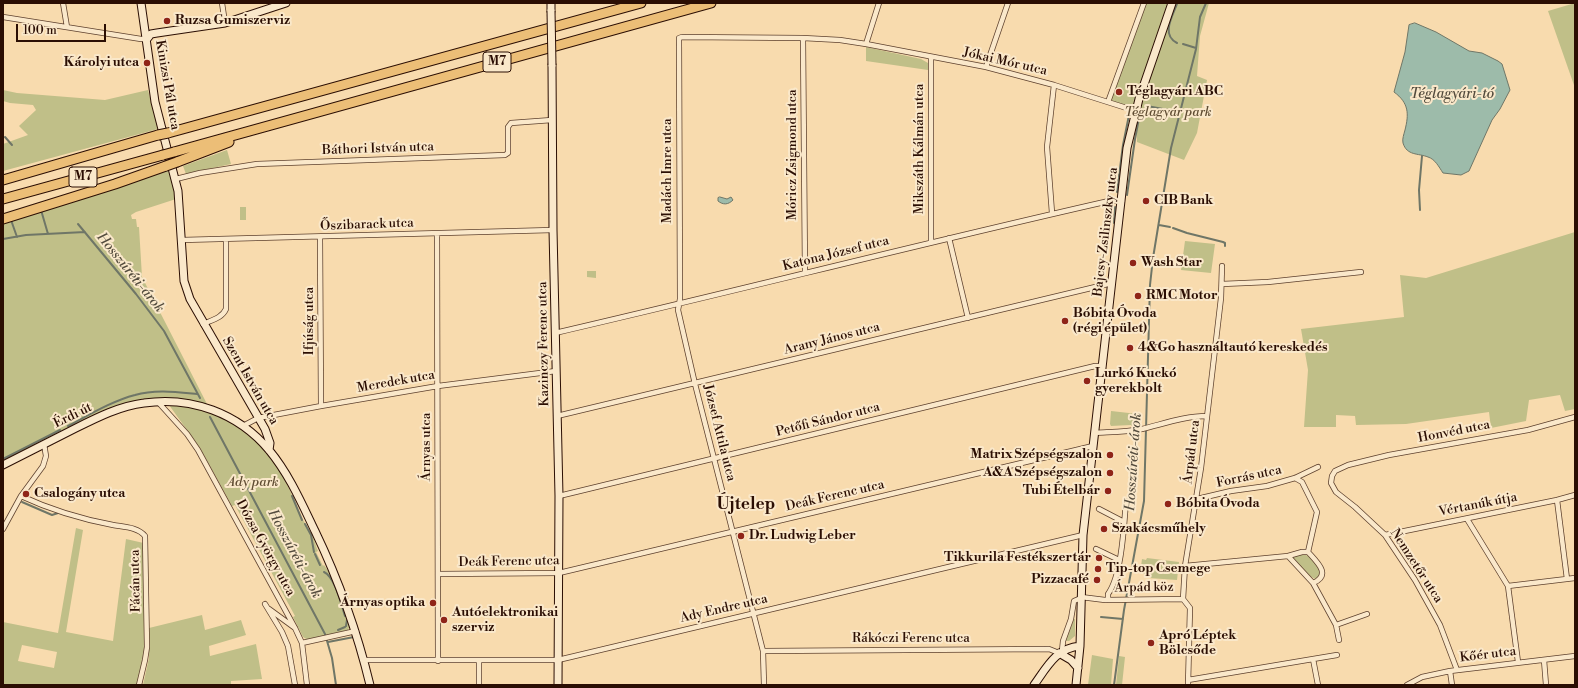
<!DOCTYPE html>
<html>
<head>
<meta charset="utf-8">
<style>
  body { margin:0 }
  #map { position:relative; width:1578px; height:688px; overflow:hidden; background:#f8dbae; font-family:"Libre Bodoni",serif }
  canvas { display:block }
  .frame { position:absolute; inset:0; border:4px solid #2b0e03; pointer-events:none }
  .scale { position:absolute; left:16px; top:24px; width:90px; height:18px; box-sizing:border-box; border:2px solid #2b0e03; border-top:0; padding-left:5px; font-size:12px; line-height:14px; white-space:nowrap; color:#2b0e03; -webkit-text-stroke:3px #fae8ca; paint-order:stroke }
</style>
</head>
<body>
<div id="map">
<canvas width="1578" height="688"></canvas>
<div class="frame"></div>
<div class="scale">100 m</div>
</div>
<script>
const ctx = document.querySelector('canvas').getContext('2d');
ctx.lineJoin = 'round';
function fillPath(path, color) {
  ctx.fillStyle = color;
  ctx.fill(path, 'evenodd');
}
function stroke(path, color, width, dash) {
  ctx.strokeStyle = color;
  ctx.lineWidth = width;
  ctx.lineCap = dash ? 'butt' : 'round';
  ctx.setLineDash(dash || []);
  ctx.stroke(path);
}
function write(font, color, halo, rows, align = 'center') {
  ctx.font = font + ' "Libre Bodoni",serif';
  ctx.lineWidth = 4;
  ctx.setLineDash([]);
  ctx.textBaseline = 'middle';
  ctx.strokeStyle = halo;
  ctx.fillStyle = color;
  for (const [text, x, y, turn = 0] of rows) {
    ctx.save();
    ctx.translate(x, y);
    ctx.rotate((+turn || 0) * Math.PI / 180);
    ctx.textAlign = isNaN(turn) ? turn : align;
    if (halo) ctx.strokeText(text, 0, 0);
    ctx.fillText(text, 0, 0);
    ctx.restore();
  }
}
const green = new Path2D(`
  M1144 3H1209L1200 36 1197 76 1207 80 1197 133 1184 160 1137 142 1136 111 1108 102Z
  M1575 3V88L1548 11Z
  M866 47 921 59 928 63V70L866 61Z
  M3 90 17 93 105 100 148 90 158 129 3 171V144L28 135 19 126 36 110 33 105 10 103 3 101Z
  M227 150 231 164 186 174 183 166Z
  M169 170 176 199 136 212 131 215 132 219H136L137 227H139L142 277 207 404 178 398H157L103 412 69 427 3 462V224L111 190Z
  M240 207H246V220H240Z
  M1575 232V409L1565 411 1560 395 1529 400 1526 421 1491 428 1489 412 1406 424 1356 425 1355 416 1336 415V427H1304L1308 370 1301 329 1404 317 1400 275 1426 278Z
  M1185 241 1215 244 1211 273 1181 270Z
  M587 271H596V278L587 277Z
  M169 405C220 406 263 438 286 482 291 491 294 501 298 510 302 518 305 524 310 531 314 537 315 544 318 551L316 552 323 566 324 565 332 576 350 625 348 630 308 640 303 637 293 617 295 616 235 505 232 506 200 448Z
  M1111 411 1138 414V425L1132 426 1131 425 1111 426 1110 424Z
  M76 528 83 530 66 632 113 641 126 539 148 544 149 628 202 615 205 630 241 620 246 635 209 646 210 656 256 644 262 679 231 681V685H143L149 658V629H145L144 660 138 685H3V622L58 633ZM22 645 57 652 54 668 18 661Z
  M1303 554 1311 557 1320 571 1319 576 1315 579 1310 576 1293 558 1294 556Z
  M1147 558 1179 562 1177 580 1149 578 1148 574H1140L1142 559 1146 560Z
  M1074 619H1075V636L1069 641H1066Z
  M1092 655 1113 659 1111 685H1088Z
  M1119 656 1125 657 1122 685H1116Z`);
const water = new Path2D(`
  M1415 23 1436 32 1469 51 1482 53 1498 61 1502 64 1510 90 1500 109 1492 120 1469 171 1461 175 1443 173C1439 167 1435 159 1428 157 1418 153 1407 156 1403 143 1402 139 1404 134 1405 130 1409 114 1409 103 1394 92L1405 52 1409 25Z
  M720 197 727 199 731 197 733 200C728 205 723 205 718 201V198Z`);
const stream = new Path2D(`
  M1177 43C1161 35 1172 17 1177 4
  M1183 44 1196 48
  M1147 106 1179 112
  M5 137 12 145
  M1117 192 1123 145 1129 115
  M1127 195 1135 139 1139 118
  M41 210 48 234
  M1420 210 1419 190 1422 156
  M11 220 17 237
  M1114 223 1115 207
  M78 224 136 294 164 331 200 398
  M1159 225 1170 227
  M1173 228 1187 233 1223 242 1225 243V246
  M3 239 26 235 85 232
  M210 417 325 634 332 658 336 685
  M68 426C89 415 112 401 135 395 155 389 177 392 197 394
  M3 459 60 430
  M292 496 302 520
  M22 502 52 515 58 513
  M305 524 311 535 314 552
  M315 554 320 565
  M324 572C335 577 341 604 345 616
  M1101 617 1123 619
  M346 626 347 620
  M338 630 345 627
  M328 642 354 637
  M1114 685 1124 610 1144 501 1150 285 1153 258 1171 148 1196 49 1200 17 1206 3`);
const street = new Path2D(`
  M63 3 67 27
  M222 3 225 23
  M3 17 141 39H147
  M803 38 805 273
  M866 44 879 3
  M931 57V241
  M986 67 1008 3
  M1108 102 1144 3
  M176 179 200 173 257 164 505 155 508 153V127L511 123 552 120
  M1052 213 1047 147 1054 85
  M437 234 438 661
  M320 237 321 406
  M949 238 968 318
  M182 240 553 230
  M1222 284 1268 282 1361 272
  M203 324C212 320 222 318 226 309V240
  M555 333C740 290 924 243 1109 201H1122
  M158 402 187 434 198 450 295 628 302 643 307 685
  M557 416 1112 283
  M243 426 258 418 321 406 438 386 556 371
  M1095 433C1110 432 1126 432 1142 429 1163 424 1185 416 1207 416
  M1295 478 1302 482 1317 512 1308 552
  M21 496C51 510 81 519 113 525 124 527 138 527 145 536L147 647 145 660 139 685
  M559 496 1095 366H1103
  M1197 499 1231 491 1267 486 1295 478 1318 467
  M1557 500 1567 579
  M1099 509 1124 522
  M1467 519 1508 586 1518 662
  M3 529 21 496 43 466 46 456 44 444
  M1385 535 1557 500 1575 495
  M1096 549 1119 560
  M1288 556 1302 552H1308C1317 562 1332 575 1313 583
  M1185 566 1288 556 1313 583 1336 625 1339 640
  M438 574 559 573 1093 446
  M1508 586 1575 578
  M1081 597 1105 600 1183 599
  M1108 600V594C1122 575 1124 525 1126 501
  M265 604 282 632 288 646 295 685
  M269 609 295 628
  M1336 625 1367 614
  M302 643 356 631
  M763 651 1049 649 1059 653
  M1062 651 1063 641 1071 619 1074 601 1081 598
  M1313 659 1337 655
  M364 660H558L1083 535
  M1544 660 1546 685
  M1457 670 1440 625 1415 580 1385 535 1355 507 1336 492 1331 483 1332 476 1335 471 1348 465 1389 455 1528 430 1575 417
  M1450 671 1452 685
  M1188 680 1313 659 1318 685
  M479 685V661
  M764 685 763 651 695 384 678 310 680 299 679 38 682 37 803 38 840 40 866 44 986 67 1054 85 1136 111
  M1188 685 1190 608 1183 599 1185 566 1201 468 1221 298 1222 266
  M1407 685 1422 677 1450 671 1575 656`);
const secondary = new Path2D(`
  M141 3 155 102 178 191 184 281 190 299 265 429 270 443 269 450
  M551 3V11
  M147 39 151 34 157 33 225 23 286 3
  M552 65 553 230 559 496 558 685
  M3 465C27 453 52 440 76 428 98 417 120 406 144 403 191 396 238 413 269 450 289 474 302 504 315 531 339 581 357 631 370 685
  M1059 653 1071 660 1078 668
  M1034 685C1047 667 1056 648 1080 646
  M1076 685 1080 646 1083 535 1127 148 1139 99 1172 3`);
const highway = new Path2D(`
  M168 133 641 3
  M174 152 711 3
  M177 162 229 142
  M3 180 158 135
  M3 199 163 155
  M3 219 115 184 166 166`);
const secondaryBridge = new Path2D(`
  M551 11 552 65`);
const highwayBridge = new Path2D(`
  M158 135 168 133
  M163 155 174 152
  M166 166 177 162`);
const markers = [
  [167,21,4,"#8f2418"],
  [147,63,4,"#8f2418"],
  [1119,92,4,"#8f2418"],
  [1146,201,4,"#8f2418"],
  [1133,263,4,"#8f2418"],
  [1138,296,4,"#8f2418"],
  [1065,321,4,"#8f2418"],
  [1130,348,4,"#8f2418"],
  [1087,381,4,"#8f2418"],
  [1110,455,4,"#8f2418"],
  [1110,473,4,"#8f2418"],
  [1108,491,4,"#8f2418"],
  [26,494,4,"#8f2418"],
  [1168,504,4,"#8f2418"],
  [1104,529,4,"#8f2418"],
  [741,536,4,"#8f2418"],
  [1099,558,4,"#8f2418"],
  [1098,569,4,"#8f2418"],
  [1097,580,4,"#8f2418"],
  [433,603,4,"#8f2418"],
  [444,620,4,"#8f2418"],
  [1151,643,4,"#8f2418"]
];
const shields = [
  [497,62,28],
  [83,177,28]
];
const shieldNames = [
  ["M7",497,62],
  ["M7",83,177]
];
const poiNames = [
  ["Ruzsa Gumiszerviz",175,21],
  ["Károlyi utca",139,63,"right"],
  ["Téglagyári ABC",1127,92],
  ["CIB Bank",1154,201],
  ["Wash Star",1141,263],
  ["RMC Motor",1146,296],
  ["Bóbita Óvoda",1073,314],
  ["(régi épület)",1073,329],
  ["4&Go használtautó kereskedés",1138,348],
  ["Lurkó Kuckó",1095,374],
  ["gyerekbolt",1095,389],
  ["Matrix Szépségszalon",1102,455,"right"],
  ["A&A Szépségszalon",1102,473,"right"],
  ["Tubi Ételbár",1100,491,"right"],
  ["Csalogány utca",34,494],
  ["Bóbita Óvoda",1176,504],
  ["Szakácsműhely",1112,529],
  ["Dr. Ludwig Leber",749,536],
  ["Tikkurila Festékszertár",1091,558,"right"],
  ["Tip-top Csemege",1106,569],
  ["Pizzacafé",1089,580,"right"],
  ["Árnyas optika",425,603,"right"],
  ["Autóelektronikai",452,613],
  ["szerviz",452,628],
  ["Apró Léptek",1159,636],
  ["Bölcsőde",1159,651]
];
const streetNames = [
  ["Jókai Mór utca",1005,62,13],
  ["Kinizsi Pál utca",167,85,80],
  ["Báthori István utca",378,149,-2],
  ["Mikszáth Kálmán utca",920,149,-90],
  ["Móricz Zsigmond utca",793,155,-90],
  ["Madách Imre utca",668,171,-90],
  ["Őszibarack utca",367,225,-2],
  ["Bajcsy-Zsilinszky utca",1106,232,-83],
  ["Katona József utca",836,254,-14],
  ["Ifjúság utca",310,321,-90],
  ["Arany János utca",832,339,-14],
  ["Kazinczy Ferenc utca",544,344,-91],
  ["Szent István utca",250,381,60],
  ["Meredek utca",396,382,-10],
  ["Érdi út",73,416,-26],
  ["Petőfi Sándor utca",828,420,-14],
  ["Honvéd utca",1454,432,-11],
  ["József Attila utca",719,433,76],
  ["Árnyas utca",427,447,-90],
  ["Árpád utca",1192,452,-83],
  ["Forrás utca",1249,477,-12],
  ["Deák Ferenc utca",835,496,-13],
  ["Vértanúk útja",1478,505,-11],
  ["Dózsa György utca",265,548,61],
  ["Deák Ferenc utca",509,562,-1],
  ["Nemzetőr utca",1416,566,57],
  ["Fácán utca",136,581,-91],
  ["Árpád köz",1144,588,-1],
  ["Ady Endre utca",724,609,-13],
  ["Rákóczi Ferenc utca",911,639],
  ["Kőér utca",1488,655,-7]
];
const parkNames = [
  ["Téglagyár park",1168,113],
  ["Ady park",253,483]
];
const waterNames = [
  ["Téglagyári-tó",1452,95],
  ["Hosszúréti-árok",130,273,51],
  ["Hosszúréti-árok",1134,462,-86],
  ["Hosszúréti-árok",294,554,62]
];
const districtNames = [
  ["Újtelep",746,505]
];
fillPath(green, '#c0bf88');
fillPath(water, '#9dbbaa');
stroke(water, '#6f7667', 1);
stroke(stream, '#6f7667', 2);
stroke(street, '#5e412e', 6);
stroke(secondary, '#2b0e03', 9);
stroke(highway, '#2b0e03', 11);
stroke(street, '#fae8ca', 4.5);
stroke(secondary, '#fae8ca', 7);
stroke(highway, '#ecbe77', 9);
stroke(secondaryBridge, '#2b0e03', 9, []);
stroke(highwayBridge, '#2b0e03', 11, []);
stroke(secondaryBridge, '#fae8ca', 7);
stroke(highwayBridge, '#ecbe77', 9);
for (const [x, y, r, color] of markers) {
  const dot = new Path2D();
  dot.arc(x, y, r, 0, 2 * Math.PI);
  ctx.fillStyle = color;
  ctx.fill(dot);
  stroke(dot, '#fae8ca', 1.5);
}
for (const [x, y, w] of shields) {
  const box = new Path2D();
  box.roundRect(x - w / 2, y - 10, w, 20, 3);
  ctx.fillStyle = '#fae8ca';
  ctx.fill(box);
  stroke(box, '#2b0e03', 1);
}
write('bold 12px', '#2b0e03', null, shieldNames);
write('bold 13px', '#2b0e03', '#fae8ca', poiNames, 'left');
write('13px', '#2b0e03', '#fae8ca', streetNames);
write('italic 13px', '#5f4c32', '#fae8ca', parkNames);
write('italic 14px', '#534b3d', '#fae8ca', waterNames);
write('bold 17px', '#2b0e03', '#fae8ca', districtNames);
</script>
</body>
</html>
